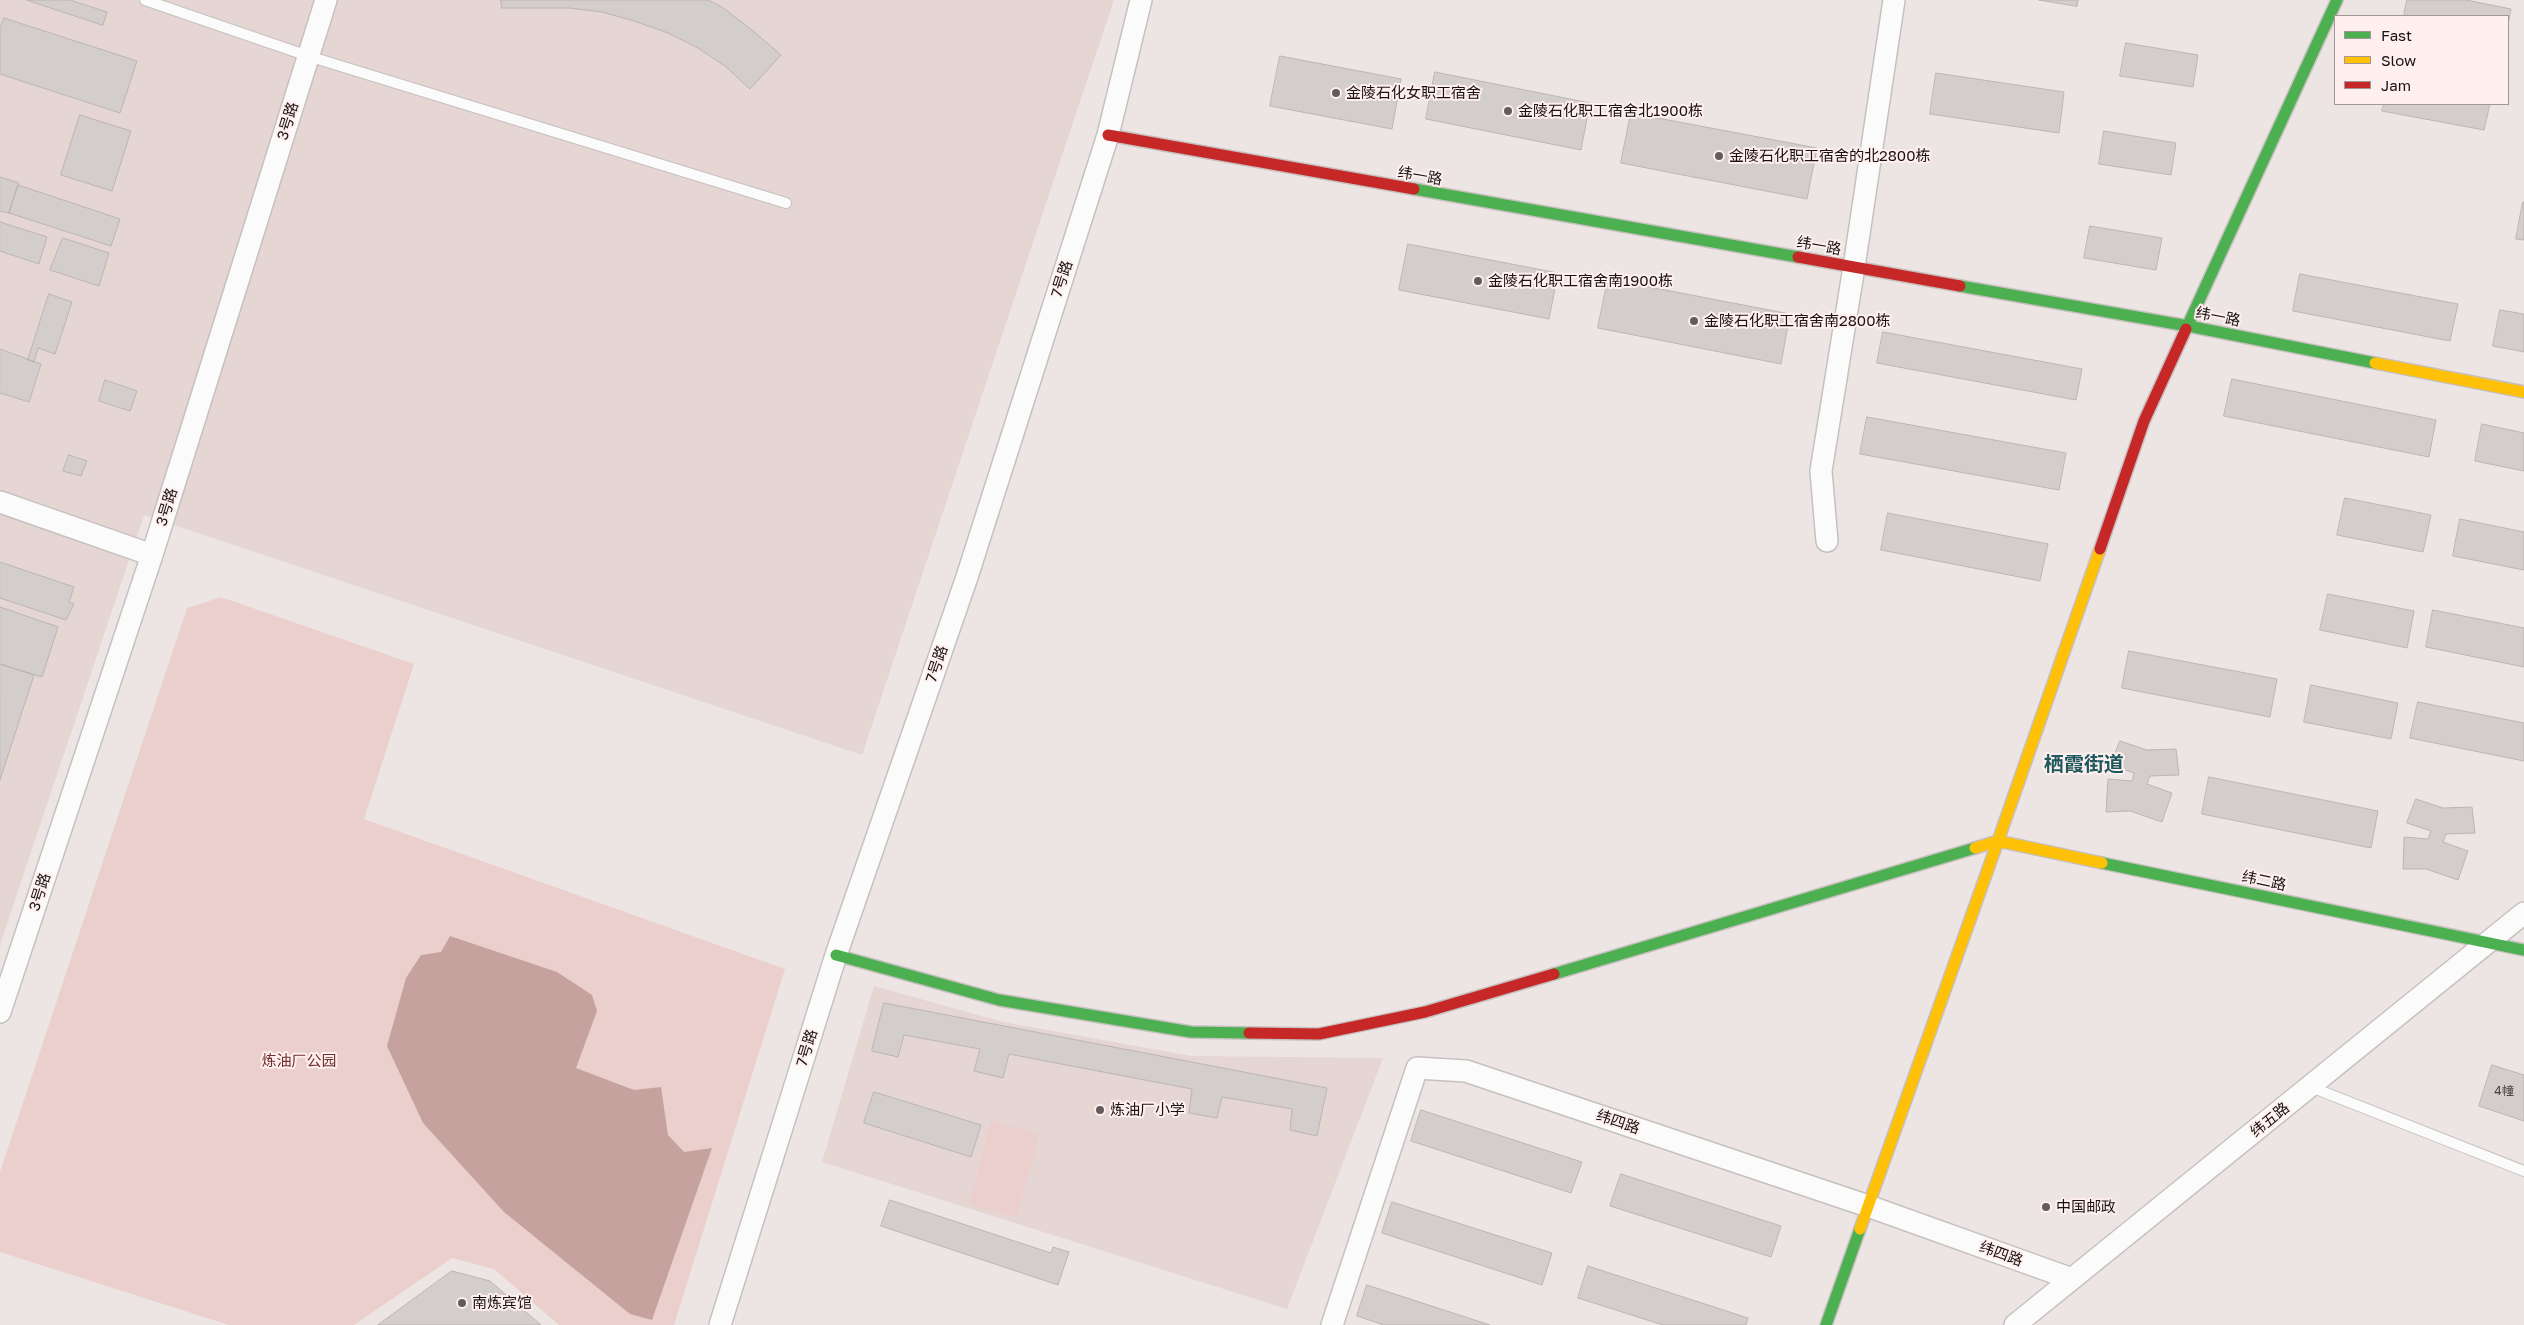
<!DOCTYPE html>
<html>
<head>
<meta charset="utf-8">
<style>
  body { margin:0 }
  #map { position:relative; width:2524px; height:1325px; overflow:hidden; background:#ede5e4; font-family:"Golos Text",sans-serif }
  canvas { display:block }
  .legend { position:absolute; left:2334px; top:15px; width:175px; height:90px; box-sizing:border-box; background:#ffefee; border:1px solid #a39796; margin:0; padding:6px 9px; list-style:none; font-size:15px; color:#181212 }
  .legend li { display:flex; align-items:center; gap:10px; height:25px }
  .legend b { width:25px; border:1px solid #a39796 }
</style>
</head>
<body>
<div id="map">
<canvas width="2524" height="1325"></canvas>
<ul class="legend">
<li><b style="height:6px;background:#4caf50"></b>Fast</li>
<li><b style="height:6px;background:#ffc107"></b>Slow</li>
<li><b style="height:6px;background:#c62828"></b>Jam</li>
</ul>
</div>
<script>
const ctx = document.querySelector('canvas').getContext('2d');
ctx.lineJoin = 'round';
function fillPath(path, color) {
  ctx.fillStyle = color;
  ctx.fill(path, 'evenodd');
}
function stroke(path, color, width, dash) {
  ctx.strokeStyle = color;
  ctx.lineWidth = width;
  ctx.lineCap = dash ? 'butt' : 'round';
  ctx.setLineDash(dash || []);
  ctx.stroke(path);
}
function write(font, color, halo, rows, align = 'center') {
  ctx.font = font + ' "Golos Text","Noto Sans SC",sans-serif';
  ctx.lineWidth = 4;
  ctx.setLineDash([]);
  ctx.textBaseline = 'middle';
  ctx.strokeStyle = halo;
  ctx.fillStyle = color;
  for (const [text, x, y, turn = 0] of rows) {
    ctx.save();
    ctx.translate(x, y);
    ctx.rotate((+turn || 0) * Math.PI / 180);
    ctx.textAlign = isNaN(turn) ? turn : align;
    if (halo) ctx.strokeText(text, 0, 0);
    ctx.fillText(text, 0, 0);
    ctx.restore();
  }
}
const built = new Path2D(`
  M0 0H1114L862 755 144 515 0 945Z
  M874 986 1003 1022 1192 1056 1383 1058 1287 1309 822 1162Z`);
const green = new Path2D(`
  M221 597 414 664 364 819 785 969 674 1325H559L494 1269 452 1258 354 1325H229L0 1252V1172L187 608Z
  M991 1121 1039 1134 1017 1217 969 1205Z`);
const water = new Path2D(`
  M450 936 557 972 592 995 597 1011 576 1068 634 1090 661 1087 668 1135 684 1152 712 1148 652 1320 630 1314 504 1212 423 1123 387 1046 406 978 421 955 441 952Z`);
const building = new Path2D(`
  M27 0H70L107 12 103 25Z
  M501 0H708L722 7 752 30 781 55 750 89 725 66 698 48 668 33 634 21 602 12 569 8H502Z
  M2039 0H2078L2077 6Z
  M2407 0H2466L2511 9 2508 25V16H2404Z
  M4 18 137 61 120 113 0 74V29Z
  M2126 43 2198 55 2193 87 2120 76Z
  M1280 56 1401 79 1392 129 1270 106Z
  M1435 72 1590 103 1581 150 1426 119Z
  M1936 73 2064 92 2059 133 1930 114Z
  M2384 104H2490L2484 130 2382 111Z
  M1631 113 1817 148 1807 199 1621 163Z
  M80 115 131 131 112 191 61 175Z
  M2104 131 2176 143 2171 175 2099 164Z
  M0 177 19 183 9 213 0 211Z
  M18 185 120 219 111 246 9 213Z
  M2523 202H2524V240L2516 239Z
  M0 222 47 237 39 264 0 251Z
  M2090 226 2162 238 2156 270 2084 258Z
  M63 238 109 253 99 286 50 270Z
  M1408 244 1558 273 1549 319 1399 290Z
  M2300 274 2458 304 2450 341 2293 311Z
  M1608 279 1790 314 1781 364 1598 328Z
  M49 294 72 302 55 354 38 348 34 362 28 360Z
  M2500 310 2524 314V352L2493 346Z
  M1883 332 2082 369 2076 400 1877 363Z
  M0 349 41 364 29 402 0 393Z
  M2232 379 2436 420 2429 457 2224 416Z
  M105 380 137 391 130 411 99 401Z
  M1867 417 2066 453 2059 490 1860 454Z
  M2482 424 2524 433V471L2475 461Z
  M69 455 87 461 81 476 63 471Z
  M2345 498 2431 515 2423 552 2337 535Z
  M1888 513 2048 544 2040 581 1881 550Z
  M2460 519 2524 532V570L2453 556Z
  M0 562 74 587 69 602 74 604 66 620 0 598Z
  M2328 594 2414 611 2407 648 2320 630Z
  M0 607 58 627 42 677 0 664Z
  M2433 610 2524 628V667L2426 647Z
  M2129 651 2277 679 2270 717 2122 688Z
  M0 664 34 675 0 780Z
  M2311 685 2398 703 2391 739 2304 722Z
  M2418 702 2524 723V761L2410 738Z
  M2120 741 2147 750 2176 749 2179 775 2150 776 2147 784 2172 793 2162 822 2130 811 2106 812 2108 779 2132 781 2134 773 2111 765Z
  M2209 777 2378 811 2371 848 2202 814Z
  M2416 799 2443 808 2472 807 2475 833 2446 834 2443 842 2468 851 2458 880 2426 869H2403L2404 837 2428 839 2431 831 2407 823Z
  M884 1003 1327 1088 1317 1136 1290 1130 1292 1109 1222 1097 1217 1118 1189 1113 1192 1089 1009 1054 1003 1078 974 1071 980 1049 904 1035 898 1057 872 1051Z
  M2492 1065 2524 1075V1121L2479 1106Z
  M874 1092 981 1125 971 1157 864 1123Z
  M1421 1110 1582 1162 1571 1193 1411 1141Z
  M1621 1174 1781 1226 1771 1257 1610 1206Z
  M890 1200 1051 1253 1053 1247 1069 1252 1058 1285 881 1226Z
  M1392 1202 1552 1253 1542 1285 1382 1233Z
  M1588 1266 1748 1318 1746 1325H1663L1578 1298Z
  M452 1271 490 1281 541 1325H378Z
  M1367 1285 1490 1325H1384L1357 1316Z`);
const lane = new Path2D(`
  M145 0 308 56 786 203
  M2311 1087 2524 1171`);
const street = new Path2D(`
  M0 502 152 555
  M1827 541 1821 471 1854 267 1894 0
  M0 1012 152 555 326 0
  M720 1325 836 955 967 577 1108 135 1141 0
  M1332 1325 1417 1068 1466 1071 1868 1206 2072 1279
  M2015 1325 2524 913`);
const fast = new Path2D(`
  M1414 189 1798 257
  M1960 286 2188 326 2375 363
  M2186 329 2337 0
  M2102 863 2524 950
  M836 955 999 1000 1191 1032 1249 1033
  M1554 974 1975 848
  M1826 1325 1860 1229`);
const slow = new Path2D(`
  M2375 363 2524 392
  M2100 549 1998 841 2102 863
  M1860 1229 1998 841 1975 848`);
const jam = new Path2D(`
  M1108 135 1414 189
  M1798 257 1960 286
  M2100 549 2144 421 2186 329
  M1249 1033 1319 1034 1425 1012 1554 974`);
const markers = [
  [1336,93,5,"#635c5c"],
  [1508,111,5,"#635c5c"],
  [1719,156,5,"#635c5c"],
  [1478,281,5,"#635c5c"],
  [1694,321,5,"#635c5c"],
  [1100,1110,5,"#635c5c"],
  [2046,1207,5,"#635c5c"],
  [462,1303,5,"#635c5c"]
];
const numberNames = [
  ["4幢",2504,1091]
];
const poiNames = [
  ["金陵石化女职工宿舍",1346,93],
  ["金陵石化职工宿舍北1900栋",1518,111],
  ["金陵石化职工宿舍的北2800栋",1729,156],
  ["金陵石化职工宿舍南1900栋",1488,281],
  ["金陵石化职工宿舍南2800栋",1704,321],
  ["炼油厂小学",1110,1110],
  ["中国邮政",2056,1207],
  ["南炼宾馆",472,1303]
];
const streetNames = [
  ["3号路",288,121,-73],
  ["纬一路",1420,176,10],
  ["纬一路",1819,246,10],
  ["7号路",1062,279,-72],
  ["纬一路",2218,317,11],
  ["3号路",167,507,-73],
  ["7号路",937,664,-71],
  ["纬二路",2264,881,12],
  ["3号路",40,892,-72],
  ["7号路",807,1048,-73],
  ["纬五路",2270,1120,-39],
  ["纬四路",1618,1122,19],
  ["纬四路",2001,1254,20]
];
const parkNames = [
  ["炼油厂公园",299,1061]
];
const districtNames = [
  ["栖霞街道",2084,765]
];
fillPath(built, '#e5d5d3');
fillPath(green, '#ebcfcc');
fillPath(water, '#c6a29e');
fillPath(building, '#d3cdcc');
stroke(building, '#bbb5b4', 1);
stroke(lane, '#c6c0bf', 12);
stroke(street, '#c6c0bf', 24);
stroke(fast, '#c6c0bf', 14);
stroke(slow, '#c6c0bf', 14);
stroke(jam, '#c6c0bf', 14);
stroke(lane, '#fcfbfb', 10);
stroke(street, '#fcfbfb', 21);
stroke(fast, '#4caf50', 11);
stroke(slow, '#ffc107', 11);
stroke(jam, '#c62828', 11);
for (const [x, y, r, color] of markers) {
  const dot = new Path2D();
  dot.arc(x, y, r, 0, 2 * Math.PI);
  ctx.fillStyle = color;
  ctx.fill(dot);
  stroke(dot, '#ffefee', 2);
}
write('12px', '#484242', null, numberNames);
write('15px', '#181212', '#ffefee', poiNames, 'left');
write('15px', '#181212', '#ffefee', streetNames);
write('15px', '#6f2f2d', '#ffefee', parkNames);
write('bold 20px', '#1d585e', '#ffefee', districtNames);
</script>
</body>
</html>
